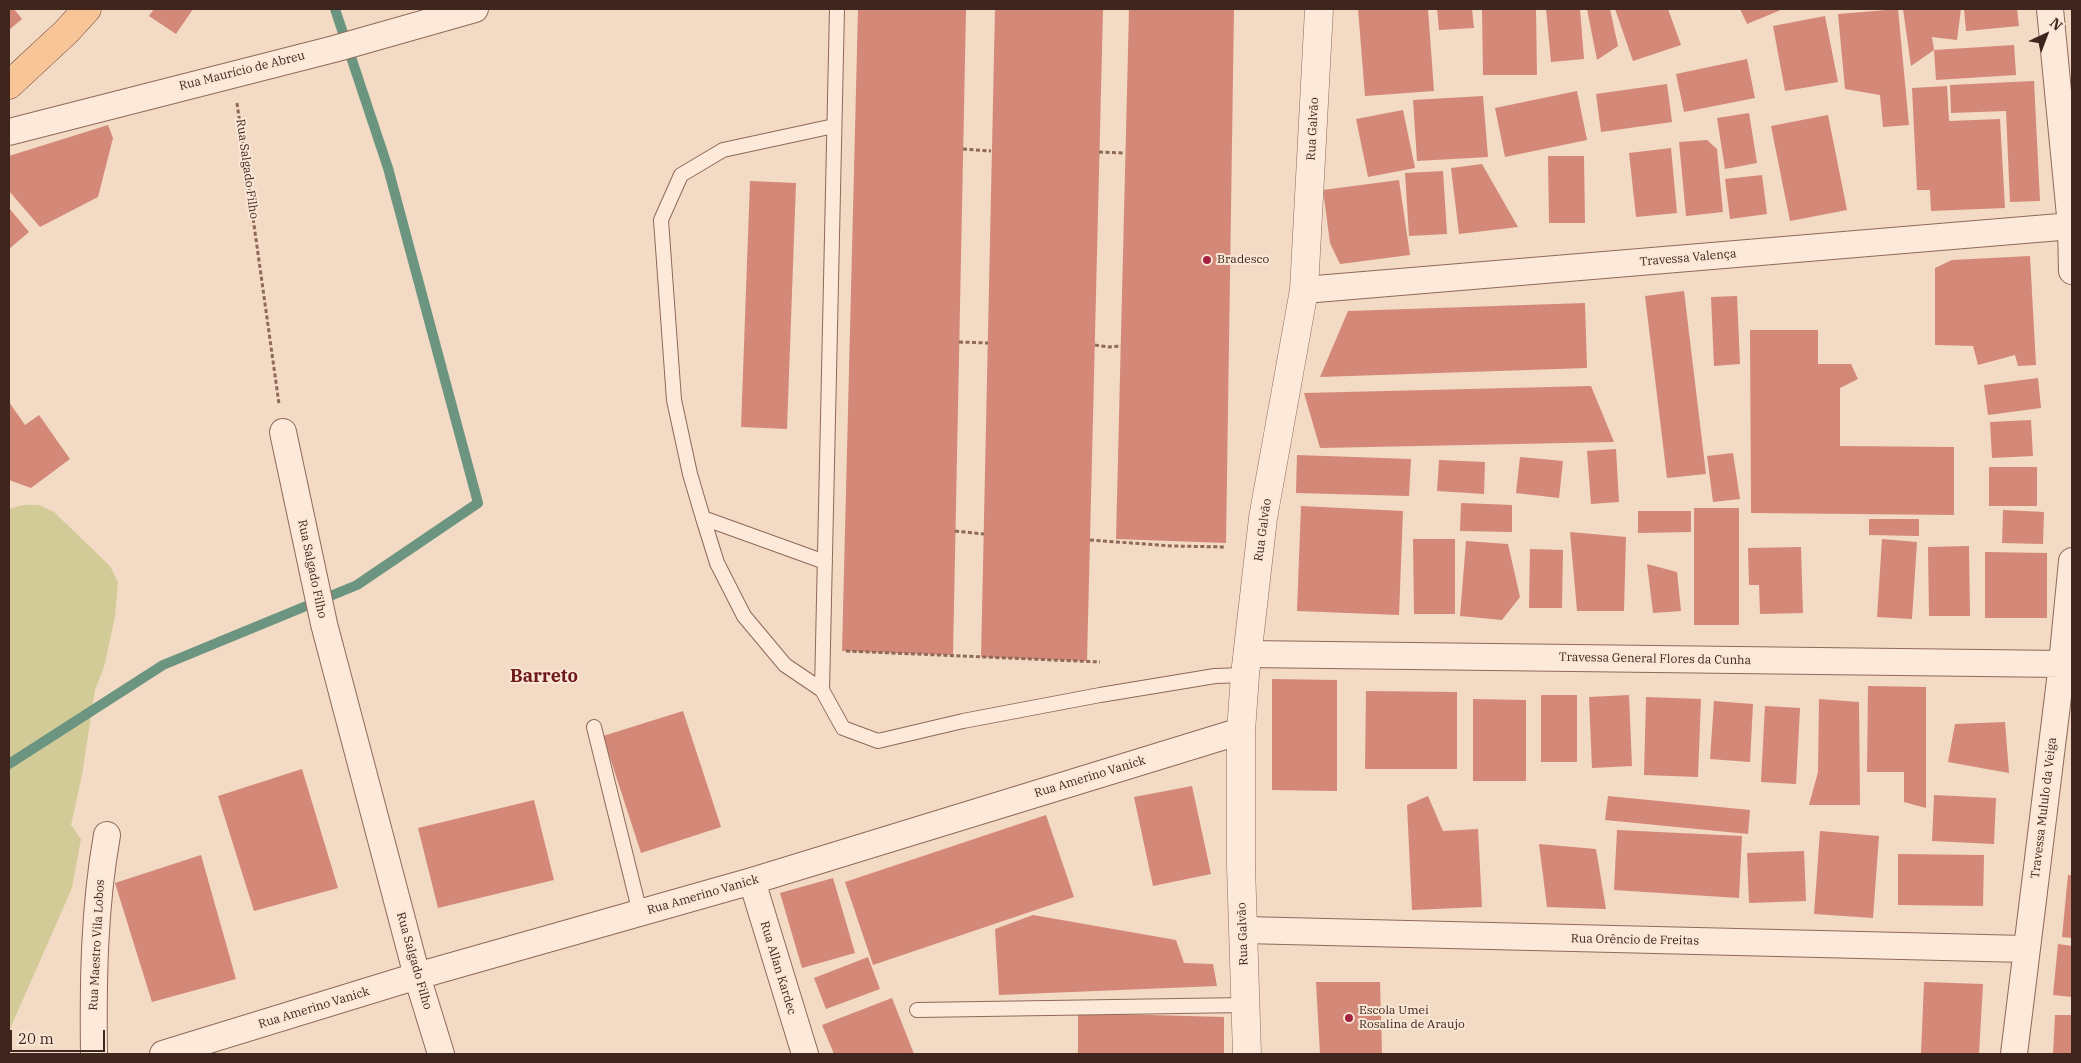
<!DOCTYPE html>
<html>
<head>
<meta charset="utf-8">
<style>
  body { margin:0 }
  #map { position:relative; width:2081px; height:1063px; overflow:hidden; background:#f2dac4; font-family:"IBM Plex Serif",serif }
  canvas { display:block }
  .frame { position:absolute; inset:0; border:10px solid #3e261e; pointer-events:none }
  .north { position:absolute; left:2021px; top:10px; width:50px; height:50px; -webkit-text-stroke:4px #f9e6d5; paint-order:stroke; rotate:43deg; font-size:14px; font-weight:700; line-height:20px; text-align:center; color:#3e261e }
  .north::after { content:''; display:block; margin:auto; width:18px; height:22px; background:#3e261e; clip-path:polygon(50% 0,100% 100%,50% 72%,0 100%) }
  .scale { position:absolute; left:10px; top:1030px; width:95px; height:22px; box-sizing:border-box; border:2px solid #3e261e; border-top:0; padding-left:6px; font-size:15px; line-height:18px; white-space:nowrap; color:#3e261e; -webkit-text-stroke:4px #f9e6d5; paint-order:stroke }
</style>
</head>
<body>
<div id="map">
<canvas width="2081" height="1063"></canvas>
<div class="frame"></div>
<div class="north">N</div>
<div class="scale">20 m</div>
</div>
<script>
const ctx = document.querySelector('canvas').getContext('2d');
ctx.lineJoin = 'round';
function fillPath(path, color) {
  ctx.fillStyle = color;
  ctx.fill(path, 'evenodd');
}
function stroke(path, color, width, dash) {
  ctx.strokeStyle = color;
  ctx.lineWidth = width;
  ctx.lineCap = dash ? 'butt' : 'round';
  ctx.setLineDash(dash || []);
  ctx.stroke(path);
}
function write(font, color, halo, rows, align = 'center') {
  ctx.font = font + ' "IBM Plex Serif",serif';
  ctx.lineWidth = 4;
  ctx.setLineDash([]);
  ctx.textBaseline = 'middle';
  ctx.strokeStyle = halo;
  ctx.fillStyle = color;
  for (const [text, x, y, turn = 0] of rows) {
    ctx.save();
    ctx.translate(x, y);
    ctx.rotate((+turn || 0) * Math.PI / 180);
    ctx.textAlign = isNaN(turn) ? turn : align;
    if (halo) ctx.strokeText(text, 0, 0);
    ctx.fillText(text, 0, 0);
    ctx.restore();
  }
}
const green = new Path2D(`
  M22 505H39L54 512 110 566 118 582 115 617 104 667 95 690 82 775 71 825 81 839 72 888 9 1031V509Z`);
const stream = new Path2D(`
  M9 764 163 665 357 585 478 503 388 168 335 9`);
const building = new Path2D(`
  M9 9H14L22 19 9 30Z
  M154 9H193L176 34 149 16Z
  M858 9H966L953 655 842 651Z
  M995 9H1103L1087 661 981 657Z
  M1129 9H1234L1226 543 1116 539Z
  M1358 9H1428L1434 91 1365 96Z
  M1437 9H1472L1474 28 1439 30Z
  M1482 9H1536L1537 75H1483Z
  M1546 9H1580L1584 59 1551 62Z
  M1587 9H1610L1618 46 1597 60Z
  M1615 9H1668L1681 45 1633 61Z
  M1740 9H1783L1747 24Z
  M1898 9 1909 125 1883 127 1880 95 1845 89 1838 14Z
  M1903 9H1961L1957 40 1932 37 1934 50 1911 66Z
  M1964 9H2017L2019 26 1966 31Z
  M1825 16 1838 82 1785 91 1773 26Z
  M2014 45 2016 75 1936 80 1934 50Z
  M1747 59 1755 98 1684 112 1676 74Z
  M2034 81 2040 201 2010 202 2006 111 1951 113 1950 85Z
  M1667 84 1672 122 1601 132 1596 94Z
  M1947 86 1949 121 2000 119 2005 208 1931 211 1930 190H1917L1912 88Z
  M1577 91 1587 140 1505 157 1495 108Z
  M1483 96 1488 157 1417 161 1413 100Z
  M1403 110 1415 168 1368 177 1356 119Z
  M1749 113 1757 163 1725 169 1717 118Z
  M1828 115 1847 210 1790 221 1771 126Z
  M108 125 113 138 98 197 40 227 9 191V156Z
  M1707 140 1717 149 1723 212 1686 216 1679 142Z
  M1671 148 1677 213 1636 217 1629 153Z
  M1548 156H1584L1585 223H1549Z
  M1482 164 1518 227 1459 234 1451 168Z
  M1443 171 1447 234 1409 236 1405 173Z
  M1762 175 1767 214 1730 219 1725 179Z
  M1399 180 1410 255 1340 264 1330 243 1323 190Z
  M750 181 796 183 787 429 741 427Z
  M9 208 29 232 9 249Z
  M2030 256 2036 365 2018 366 2015 355 1978 365 1973 346 1935 345V268L1952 260Z
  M1684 291 1706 474 1667 478 1645 296Z
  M1737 296 1740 364 1714 366 1711 297Z
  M1585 303 1587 368 1320 377 1348 311Z
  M1750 330H1818V364H1851L1858 379 1840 388V446L1954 447V515L1751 513Z
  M2038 378 2041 408 1988 415 1984 385Z
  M1591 386 1614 442 1320 448 1304 393Z
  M9 402 25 425 39 415 70 459 31 488 9 480Z
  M2031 420 2033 456 1992 458 1990 422Z
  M1616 449 1619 502 1591 504 1587 451Z
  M1733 453 1740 499 1713 502 1707 456Z
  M1297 455 1411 459 1409 496 1296 493Z
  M1520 457 1563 461 1559 498 1516 493Z
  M1439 460 1485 462 1484 494 1437 491Z
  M1989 467H2037V506H1989Z
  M1461 503 1512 505V532L1460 531Z
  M1301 506 1403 511 1399 615 1297 611Z
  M1694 508H1739V625H1694Z
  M2003 510 2044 512 2043 544 2002 543Z
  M1638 511H1691V532L1638 533Z
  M1869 519H1919V536L1869 535Z
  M1570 532 1626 537 1624 611H1577Z
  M1413 539H1455V614H1414Z
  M1882 539 1917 542 1912 619 1877 617Z
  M1466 541 1508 544 1520 597 1502 620 1460 616Z
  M1969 546 1970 616H1929L1928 547Z
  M1801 547 1803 613 1760 614 1759 585H1749L1748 548Z
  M1530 549 1563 550 1562 608H1529Z
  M1985 552 2047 553V618H1985Z
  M1647 564 1677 572 1681 611 1653 613Z
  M1272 679 1337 680V791L1272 790Z
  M1868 686 1926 687V808L1904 802V772H1867Z
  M1366 691 1457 692V769H1365Z
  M1541 695H1577V762H1541Z
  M1629 695 1632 766 1592 768 1589 697Z
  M1646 697 1701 699 1698 777 1644 775Z
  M1473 699 1526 700V781H1473Z
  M1819 699 1859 702 1860 805H1809L1818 772Z
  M1714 701 1753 704 1750 762 1710 759Z
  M1765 706 1800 708 1796 784 1761 782Z
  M683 711 721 827 641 853 603 736Z
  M2005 722 2009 773 1948 762 1955 724Z
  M302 769 338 888 254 911 218 796Z
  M1192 786 1211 874 1153 886 1134 797Z
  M1934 795 1996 798 1994 844 1932 841Z
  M1428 796 1443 831 1478 829 1482 907 1412 910 1407 805Z
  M1608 796 1750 810 1748 834 1605 820Z
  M534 800 554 880 438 908 418 828Z
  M1046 815 1074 897 873 965 845 882Z
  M1617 830 1742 836 1739 898 1614 890Z
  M1820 831 1879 836 1873 918 1814 914Z
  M1539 844 1596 849 1606 909 1547 907Z
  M1804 851 1806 901 1749 903 1747 853Z
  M1898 854 1984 855 1983 906 1898 905Z
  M201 855 236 979 152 1002 115 883Z
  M2068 875H2072V938L2062 937Z
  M833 878 855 953 802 968 780 893Z
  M1033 915 1176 940 1184 963 1213 964 1217 986 999 995 995 929Z
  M2058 944 2072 946V997L2053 995Z
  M868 957 880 989 826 1009 814 978Z
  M1316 982H1380L1382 1054H1320Z
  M1924 982 1983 984 1979 1054H1921Z
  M892 998 914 1054H834L822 1025Z
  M1078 1013 1224 1017V1054H1078Z
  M2055 1015H2072V1054H2053Z`);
const path = new Path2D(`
  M237 103 279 404
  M963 149 991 151
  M1099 152 1125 153
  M959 342 988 343
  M1095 345 1108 347 1121 346
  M955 531 984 534
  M1090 540 1172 546 1225 547
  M846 651 1100 662`);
const service = new Path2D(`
  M837 9 822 690 843 728 878 741 963 721 1100 695 1215 676 1245 675
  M703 518 717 563 744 616 785 665 822 690
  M825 562 703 518 690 474 674 400 661 220 681 175 723 150 834 126
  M594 727 640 913
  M917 1010 1245 1005`);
const minor = new Path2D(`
  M2050 9 2071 226 2072 271
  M9 132 334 49 475 9
  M1304 290 2072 226
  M283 432 324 624 417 976 441 1054
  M1247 654 2062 664
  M752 881 805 1054
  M1244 930 2025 949
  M94 1054C93 981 94 908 107 835
  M163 1054 417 976 752 881 1241 731
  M2014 1054 2062 664 2072 561`);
const tertiary = new Path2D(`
  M1247 1054 1241 866V731L1245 675 1263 518 1304 290 1319 9`);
const primary = new Path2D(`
  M9 85 66 32 87 9`);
const markers = [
  [1207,260,5,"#a42241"],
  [1349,1018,5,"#a42241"]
];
const streetNames = [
  ["Rua Maurício de Abreu",242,71,-14],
  ["Rua Galvão",1313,129,-87],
  ["Rua Salgado Filho",247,169,82],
  ["Travessa Valença",1688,258,-5],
  ["Rua Galvão",1263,530,-82],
  ["Rua Salgado Filho",312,569,78],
  ["Travessa General Flores da Cunha",1655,659,1],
  ["Rua Amerino Vanick",1090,777,-17],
  ["Travessa Mululo da Veiga",2044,808,-83],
  ["Rua Amerino Vanick",703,895,-16],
  ["Rua Galvão",1243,934,-92],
  ["Rua Orêncio de Freitas",1635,940,1],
  ["Rua Maestro Vila Lobos",97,945,-87],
  ["Rua Salgado Filho",414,961,74],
  ["Rua Allan Kardec",778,968,73],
  ["Rua Amerino Vanick",314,1008,-17]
];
const poiNames = [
  ["Bradesco",1217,260],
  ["Escola Umei",1359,1011],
  ["Rosalina de Araujo",1359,1025]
];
const districtNames = [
  ["Barreto",544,677]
];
fillPath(green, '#d2cb97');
stroke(stream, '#6c9581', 10);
fillPath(building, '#d48877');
stroke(service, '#8f6958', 16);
stroke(minor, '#8f6958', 28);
stroke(tertiary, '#8f6958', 29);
stroke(primary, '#5d382d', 29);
stroke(path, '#8f6958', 3, [4, 2.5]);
stroke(service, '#fce9d9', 14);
stroke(minor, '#fce9d9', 26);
stroke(tertiary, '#fce9d9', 28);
stroke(primary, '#f8c599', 28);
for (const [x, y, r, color] of markers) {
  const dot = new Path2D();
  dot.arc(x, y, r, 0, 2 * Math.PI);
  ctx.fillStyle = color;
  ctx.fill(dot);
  stroke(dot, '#f9e6d5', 2);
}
write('12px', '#3e261e', '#f9e6d5', streetNames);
write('12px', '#3e261e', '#f9e6d5', poiNames, 'left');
write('bold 18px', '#6f191b', '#f9e6d5', districtNames);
</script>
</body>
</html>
